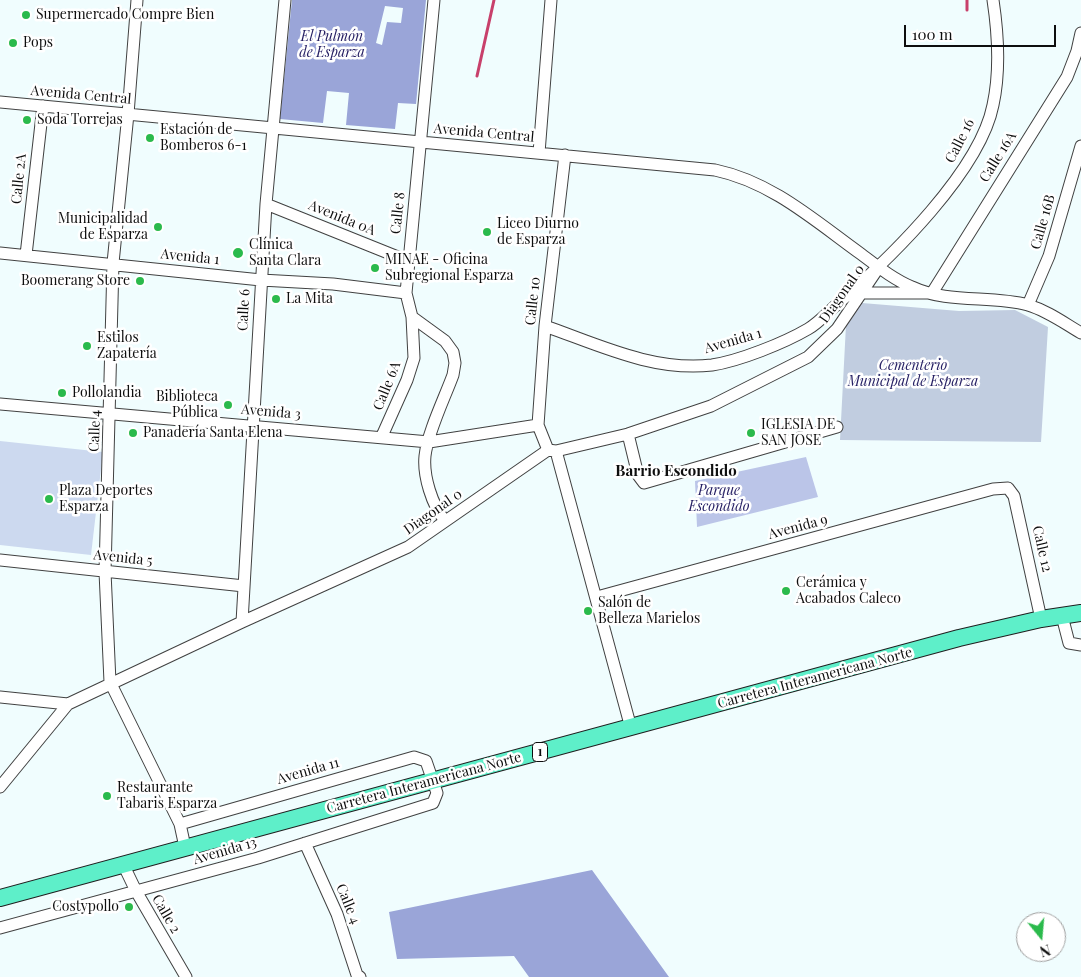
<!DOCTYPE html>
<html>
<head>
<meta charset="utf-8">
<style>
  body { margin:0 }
  #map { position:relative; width:1081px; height:977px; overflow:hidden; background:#f0fdfe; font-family:"Playfair Display",serif }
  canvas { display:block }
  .north { position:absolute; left:1016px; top:912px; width:50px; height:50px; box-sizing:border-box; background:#fff; border:1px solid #9f9f9f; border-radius:50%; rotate:163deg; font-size:14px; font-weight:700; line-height:20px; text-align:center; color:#0e0e0e }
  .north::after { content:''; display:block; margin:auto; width:18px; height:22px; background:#2bba4c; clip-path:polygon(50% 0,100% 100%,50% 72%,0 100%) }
  .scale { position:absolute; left:904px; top:25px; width:152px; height:22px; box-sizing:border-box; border:2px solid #0e0e0e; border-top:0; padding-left:6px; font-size:15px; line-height:18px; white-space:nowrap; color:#0e0e0e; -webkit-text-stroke:4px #fff; paint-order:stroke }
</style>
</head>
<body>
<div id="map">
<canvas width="1081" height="977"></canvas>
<div class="north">N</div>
<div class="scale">100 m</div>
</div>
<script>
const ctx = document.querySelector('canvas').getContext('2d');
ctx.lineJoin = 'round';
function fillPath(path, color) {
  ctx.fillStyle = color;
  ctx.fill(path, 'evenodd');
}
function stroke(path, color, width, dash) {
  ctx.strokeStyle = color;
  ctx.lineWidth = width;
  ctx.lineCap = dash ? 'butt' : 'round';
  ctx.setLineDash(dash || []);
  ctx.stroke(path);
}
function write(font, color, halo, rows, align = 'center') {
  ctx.font = font + ' "Playfair Display",serif';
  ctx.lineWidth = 5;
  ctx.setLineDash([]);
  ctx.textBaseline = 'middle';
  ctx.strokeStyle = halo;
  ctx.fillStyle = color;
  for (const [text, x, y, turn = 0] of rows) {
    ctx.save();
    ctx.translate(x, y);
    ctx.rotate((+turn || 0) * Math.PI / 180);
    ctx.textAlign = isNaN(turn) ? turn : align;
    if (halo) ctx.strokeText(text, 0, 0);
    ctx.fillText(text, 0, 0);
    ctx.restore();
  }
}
const green = new Path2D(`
  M806 457 818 497 697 527 695 481Z`);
const forest = new Path2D(`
  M292 0H426L416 104 398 103 395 129 346 125 349 93 327 91 323 123 280 119ZM385 6 403 8 401 23 387 22 382 45 376 43Z
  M592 870 669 977H529L514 956 397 959 389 912Z`);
const cemetery = new Path2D(`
  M862 303 959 311 1015 310 1048 327 1041 442 840 440 846 325Z`);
const pitch = new Path2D(`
  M0 441 103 452 91 555 0 545Z`);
const stream = new Path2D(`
  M967 0V10
  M477 76 494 0`);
const minor = new Path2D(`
  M137 0 128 114 113 263 105 572 110 682 180 824 185 847
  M434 0 406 293 412 317 445 341 453 352 455 363 453 375C445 397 427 434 425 456 423 476 432 505 445 521
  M0 102 715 170C772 182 815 221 861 254 877 266 893 279 912 287 948 304 991 295 1028 305 1048 311 1064 323 1081 333
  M539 153 551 0
  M266 204 408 261
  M0 253 261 280 333 284 406 293
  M26 255 43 106
  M862 293H932L1067 77 1077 51 1081 33
  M1028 305 1049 256 1081 146
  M545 326C599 345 654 372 712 365 739 361 784 343 808 329 820 322 831 309 842 300 891 257 980 171 993 105 1000 73 998 33 993 0
  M0 404 429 442 538 425
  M628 434 638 475 644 483 837 427
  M382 436 407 380 414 358 412 317
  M548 450 538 425 545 326 565 155
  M556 451 631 728
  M0 560 244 586
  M597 597 993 489 1008 488 1014 496 1041 619
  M1062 616 1069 643 1081 645
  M242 622 266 204 285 0
  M0 697 68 704
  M0 787 68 704 242 622 408 547 548 450 556 451 628 434 711 406 808 357 837 329 879 267
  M305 843 337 914 357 975 360 977
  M123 864 136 891 186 977
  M0 928 258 858 433 803 437 793 426 761 414 757 180 824`);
const highway = new Path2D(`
  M0 898 959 638 1041 619 1081 613`);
const markers = [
  [26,15,5,"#2bba4c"],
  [13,43,5,"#2bba4c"],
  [27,120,5,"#2bba4c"],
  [150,138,5,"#2bba4c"],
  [158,227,5,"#2bba4c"],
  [487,232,5,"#2bba4c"],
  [238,253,6,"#2bba4c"],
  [375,268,5,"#2bba4c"],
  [140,281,5,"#2bba4c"],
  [276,299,5,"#2bba4c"],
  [87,346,5,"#2bba4c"],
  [62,393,5,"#2bba4c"],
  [228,405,5,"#2bba4c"],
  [133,433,5,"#2bba4c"],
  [751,433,5,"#2bba4c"],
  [49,499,5,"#2bba4c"],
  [786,591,5,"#2bba4c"],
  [588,611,5,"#2bba4c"],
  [107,796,5,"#2bba4c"],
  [129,907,5,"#2bba4c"]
];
const shields = [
  [540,752,15]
];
const shieldNames = [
  ["1",540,752]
];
const poiNames = [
  ["Supermercado Compre Bien",36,15],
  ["Pops",23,43],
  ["Soda Torrejas",37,120],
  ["Estación de",160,130],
  ["Bomberos 6-1",160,146],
  ["Municipalidad",148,219,"right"],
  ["de Esparza",148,235,"right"],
  ["Liceo Diurno",497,224],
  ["de Esparza",497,240],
  ["Clínica",249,245],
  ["Santa Clara",249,261],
  ["MINAE - Oficina",385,260],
  ["Subregional Esparza",385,276],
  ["Boomerang Store",130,281,"right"],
  ["La Mita",286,299],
  ["Estilos",97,338],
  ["Zapatería",97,354],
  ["Pollolandia",72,393],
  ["Biblioteca",218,397,"right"],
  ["Pública",218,413,"right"],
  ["IGLESIA DE",761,425],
  ["SAN JOSE",761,441],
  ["Panadería Santa Elena",143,433],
  ["Plaza Deportes",59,491],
  ["Esparza",59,507],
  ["Cerámica y",796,583],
  ["Acabados Caleco",796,599],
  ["Salón de",598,603],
  ["Belleza Marielos",598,619],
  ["Restaurante",117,788],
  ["Tabaris Esparza",117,804],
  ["Costypollo",119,907,"right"]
];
const parkNames = [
  ["El Pulmón",332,37],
  ["de Esparza",332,53],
  ["Cementerio",913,366],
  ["Municipal de Esparza",913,382],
  ["Parque",719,491],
  ["Escondido",719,507]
];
const streetNames = [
  ["Avenida Central",81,95,5],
  ["Avenida Central",484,133,5],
  ["Calle 16",960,141,-63],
  ["Calle 16A",998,157,-58],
  ["Calle 2A",19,179,-84],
  ["Calle 8",398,213,-84],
  ["Avenida 0A",342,218,22],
  ["Calle 16B",1043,222,-74],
  ["Avenida 1",190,257,6],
  ["Diagonal 0",842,294,-55],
  ["Calle 10",533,301,-84],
  ["Calle 6",244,310,-87],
  ["Avenida 1",733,341,-16],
  ["Calle 6A",387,386,-68],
  ["Avenida 3",271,412,5],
  ["Calle 4",95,431,-88],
  ["Diagonal 0",433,512,-35],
  ["Avenida 9",798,527,-15],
  ["Calle 12",1042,549,77],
  ["Avenida 5",123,558,6],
  ["Carretera Interamericana Norte",815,678,-15],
  ["Avenida 11",308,771,-16],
  ["Carretera Interamericana Norte",424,783,-15],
  ["Avenida 13",225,851,-16],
  ["Calle 4",348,904,68],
  ["Calle 2",166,914,60]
];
const neighbourhoodNames = [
  ["Barrio Escondido",676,471]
];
fillPath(green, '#bbc5e8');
fillPath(forest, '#9aa5d8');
fillPath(cemetery, '#c1cde0');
fillPath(pitch, '#ccd9ef');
stroke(stream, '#c8406b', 3);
stroke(minor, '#414141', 13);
stroke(highway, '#1f1f1f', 18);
stroke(minor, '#fff', 11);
stroke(highway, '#5eefc9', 16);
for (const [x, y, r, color] of markers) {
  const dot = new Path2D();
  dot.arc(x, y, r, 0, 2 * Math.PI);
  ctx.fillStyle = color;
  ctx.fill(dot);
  stroke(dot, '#fff', 2);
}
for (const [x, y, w] of shields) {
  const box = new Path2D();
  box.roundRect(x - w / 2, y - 9.5, w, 19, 4);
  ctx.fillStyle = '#fff';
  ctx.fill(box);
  stroke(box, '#0e0e0e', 1);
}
write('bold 12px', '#0e0e0e', null, shieldNames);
write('14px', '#0e0e0e', '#fff', poiNames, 'left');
write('italic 14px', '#262064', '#fff', parkNames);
write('14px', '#0e0e0e', '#fff', streetNames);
write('bold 15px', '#0e0e0e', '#fff', neighbourhoodNames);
</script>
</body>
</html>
